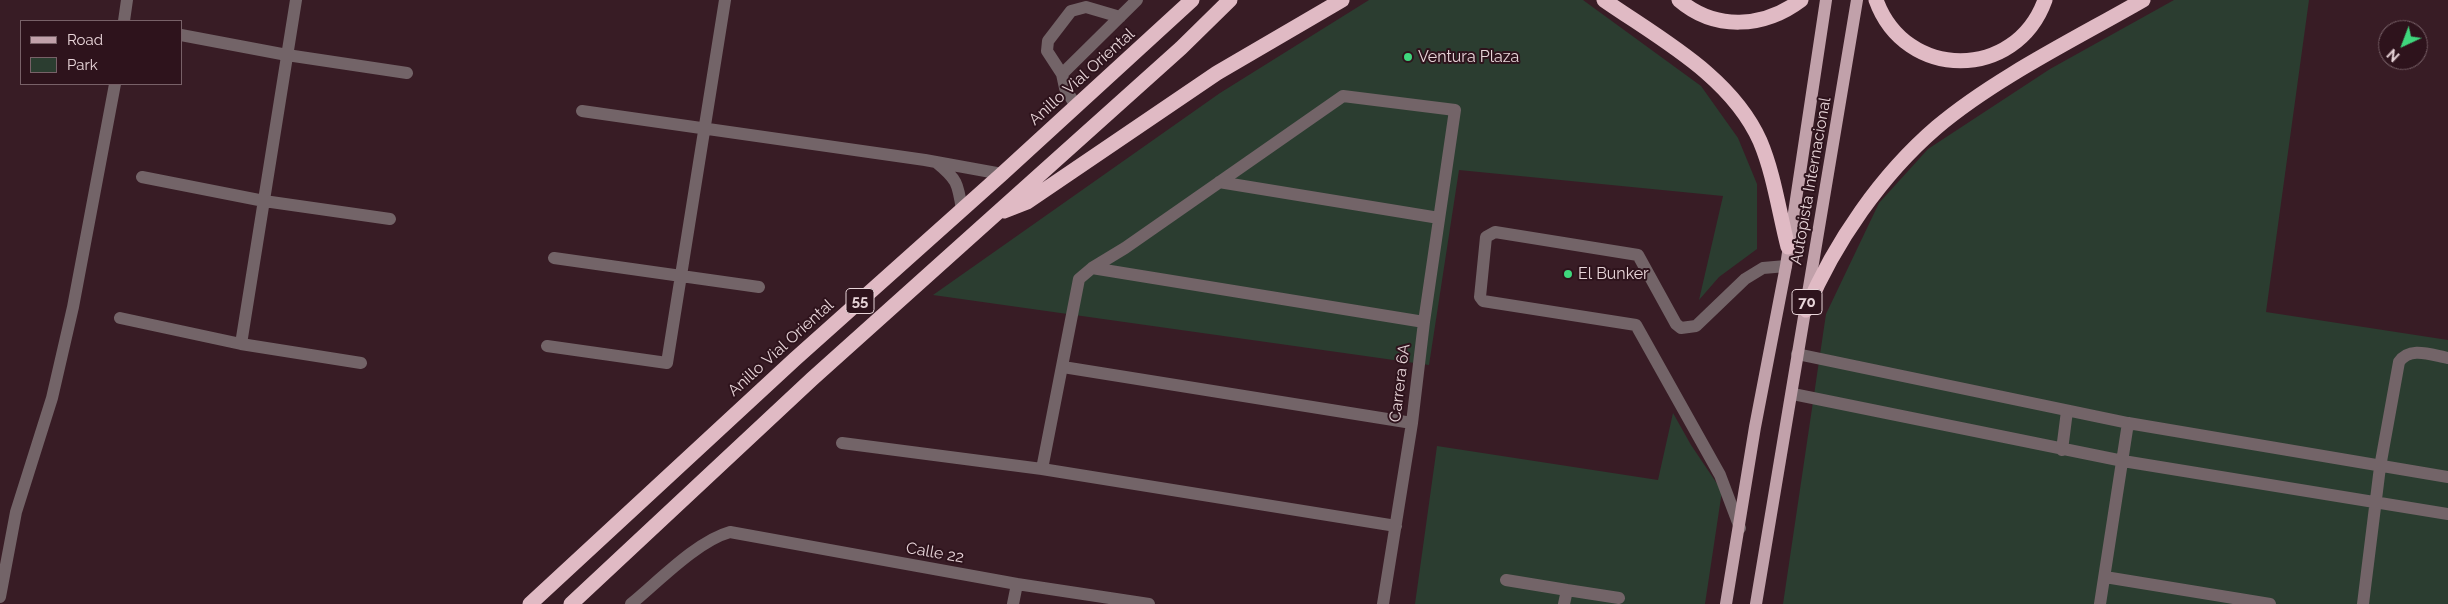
<!DOCTYPE html>
<html>
<head>
<meta charset="utf-8">
<style>
  body { margin:0 }
  #map { position:relative; width:2448px; height:604px; overflow:hidden; background:#381c25; font-family:Raleway,sans-serif }
  canvas { display:block }
  .legend { position:absolute; left:20px; top:20px; width:162px; height:65px; box-sizing:border-box; background:#2e131c; border:1px solid #786168; margin:0; padding:6px 9px; list-style:none; font-size:15px; color:#e8d5d9 }
  .legend li { display:flex; align-items:center; gap:10px; height:25px }
  .legend b { width:25px; border:1px solid #786168 }
  .north { position:absolute; left:2378px; top:20px; width:50px; height:50px; box-sizing:border-box; background:#2e131c; border:1px solid #786168; border-radius:50%; rotate:223deg; font-size:14px; font-weight:700; line-height:20px; text-align:center; color:#e8d5d9 }
  .north::after { content:''; display:block; margin:auto; width:18px; height:22px; background:#3fd77d; clip-path:polygon(50% 0,100% 100%,50% 72%,0 100%) }
</style>
</head>
<body>
<div id="map">
<canvas width="2448" height="604"></canvas>
<ul class="legend">
<li><b style="height:6px;background:#c1a1aa"></b>Road</li>
<li><b style="height:14px;background:#2b3d30"></b>Park</li>
</ul>
<div class="north">N</div>
</div>
<script>
const ctx = document.querySelector('canvas').getContext('2d');
ctx.lineJoin = 'round';
function fillPath(path, color) {
  ctx.fillStyle = color;
  ctx.fill(path, 'evenodd');
}
function stroke(path, color, width, dash) {
  ctx.strokeStyle = color;
  ctx.lineWidth = width;
  ctx.lineCap = dash ? 'butt' : 'round';
  ctx.setLineDash(dash || []);
  ctx.stroke(path);
}
function write(font, color, halo, rows, align = 'center') {
  ctx.font = font + ' Raleway,sans-serif';
  ctx.lineWidth = 4;
  ctx.setLineDash([]);
  ctx.textBaseline = 'middle';
  ctx.strokeStyle = halo;
  ctx.fillStyle = color;
  for (const [text, x, y, turn = 0] of rows) {
    ctx.save();
    ctx.translate(x, y);
    ctx.rotate((+turn || 0) * Math.PI / 180);
    ctx.textAlign = isNaN(turn) ? turn : align;
    if (halo) ctx.strokeText(text, 0, 0);
    ctx.fillText(text, 0, 0);
    ctx.restore();
  }
}
const green = new Path2D(`
  M1369 0H1583L1701 86 1738 138 1757 184V249L1719 277 1699 300 1723 196 1459 170 1429 365 933 295 1220 93Z
  M2174 0H2309L2266 312 2448 340V604H1783L1826 314 1879 203 1928 149 2050 69Z
  M1673 413 1691 445 1722 491 1705 604H1415L1437 446 1658 480Z`);
const minor = new Path2D(`
  M124 21 127 0
  M181 35 287 55 407 73
  M1062 74 1047 51 1048 41 1071 11 1086 7 1120 17
  M1076 106 1065 88 1062 74 1137 0
  M582 111 925 160 1002 174
  M936 162C957 179 958 183 962 210
  M142 177 264 201 390 219
  M1219 182 1439 218
  M554 258 759 287
  M1092 268 1424 322
  M120 318 241 344 361 363
  M241 344 296 0
  M547 346 667 363 725 0
  M1797 354 2128 423 2448 477
  M1063 367 1412 423
  M1793 394 2123 461 2448 514
  M842 443 1042 469 1396 526
  M2062 450 2067 411
  M1042 469 1079 279 1092 268 1125 248 1343 96 1455 110 1424 322 1412 423 1383 604
  M1740 528 1720 475 1636 325 1483 301 1480 297 1486 237 1495 232 1638 255 1676 324 1681 328 1696 326 1745 279 1763 268 1786 266
  M2105 577 2270 604
  M1506 580 1567 590 1564 604
  M1567 590 1619 598
  M0 597 16 512 52 398 73 307 115 84
  M631 604C658 582 697 541 730 532L1017 584 1149 604
  M1013 604 1017 584
  M2100 604 2128 423
  M2363 604 2380 467 2399 362C2410 346 2431 355 2448 358`);
const major = new Path2D(`
  M1726 604 1755 427 1786 266 1826 0
  M1756 604 1857 0`);
const highway = new Path2D(`
  M1604 0C1660 39 1731 76 1760 141 1774 174 1779 212 1788 247
  M1679 0C1715 31 1764 28 1801 0
  M1876 0C1905 81 2016 81 2045 0
  M1004 211 1027 202 1217 73 1342 0
  M1806 310C1835 242 1881 175 1937 127 1995 78 2077 38 2143 0
  M530 604 795 359 1002 174 1192 0
  M571 604 812 379 1181 48 1230 0`);
const markers = [
  [1408,57,5,"#3fd77d"],
  [1568,274,5,"#3fd77d"]
];
const shields = [
  [860,301,28],
  [1807,302,30]
];
const shieldNames = [
  ["55",860,301],
  ["70",1807,302]
];
const poiNames = [
  ["Ventura Plaza",1418,57],
  ["El Bunker",1578,274]
];
const streetNames = [
  ["Anillo Vial Oriental",1082,77,-42],
  ["Autopista Internacional",1811,181,-80],
  ["Anillo Vial Oriental",781,348,-42],
  ["Carrera 6A",1400,383,-83],
  ["Calle 22",935,553,10]
];
fillPath(green, '#2b3d30');
stroke(minor, '#736468', 12);
stroke(major, '#c1a1aa', 12);
stroke(highway, '#e0bac4', 15);
for (const [x, y, r, color] of markers) {
  const dot = new Path2D();
  dot.arc(x, y, r, 0, 2 * Math.PI);
  ctx.fillStyle = color;
  ctx.fill(dot);
  stroke(dot, '#2e131c', 2);
}
for (const [x, y, w] of shields) {
  const box = new Path2D();
  box.roundRect(x - w / 2, y - 12.5, w, 25, 4);
  ctx.fillStyle = '#2e131c';
  ctx.fill(box);
  stroke(box, '#e8d5d9', 1);
}
write('bold 15px', '#e8d5d9', null, shieldNames);
write('16px', '#e8d5d9', '#2e131c', poiNames, 'left');
write('16px', '#e8d5d9', '#2e131c', streetNames);
</script>
</body>
</html>
